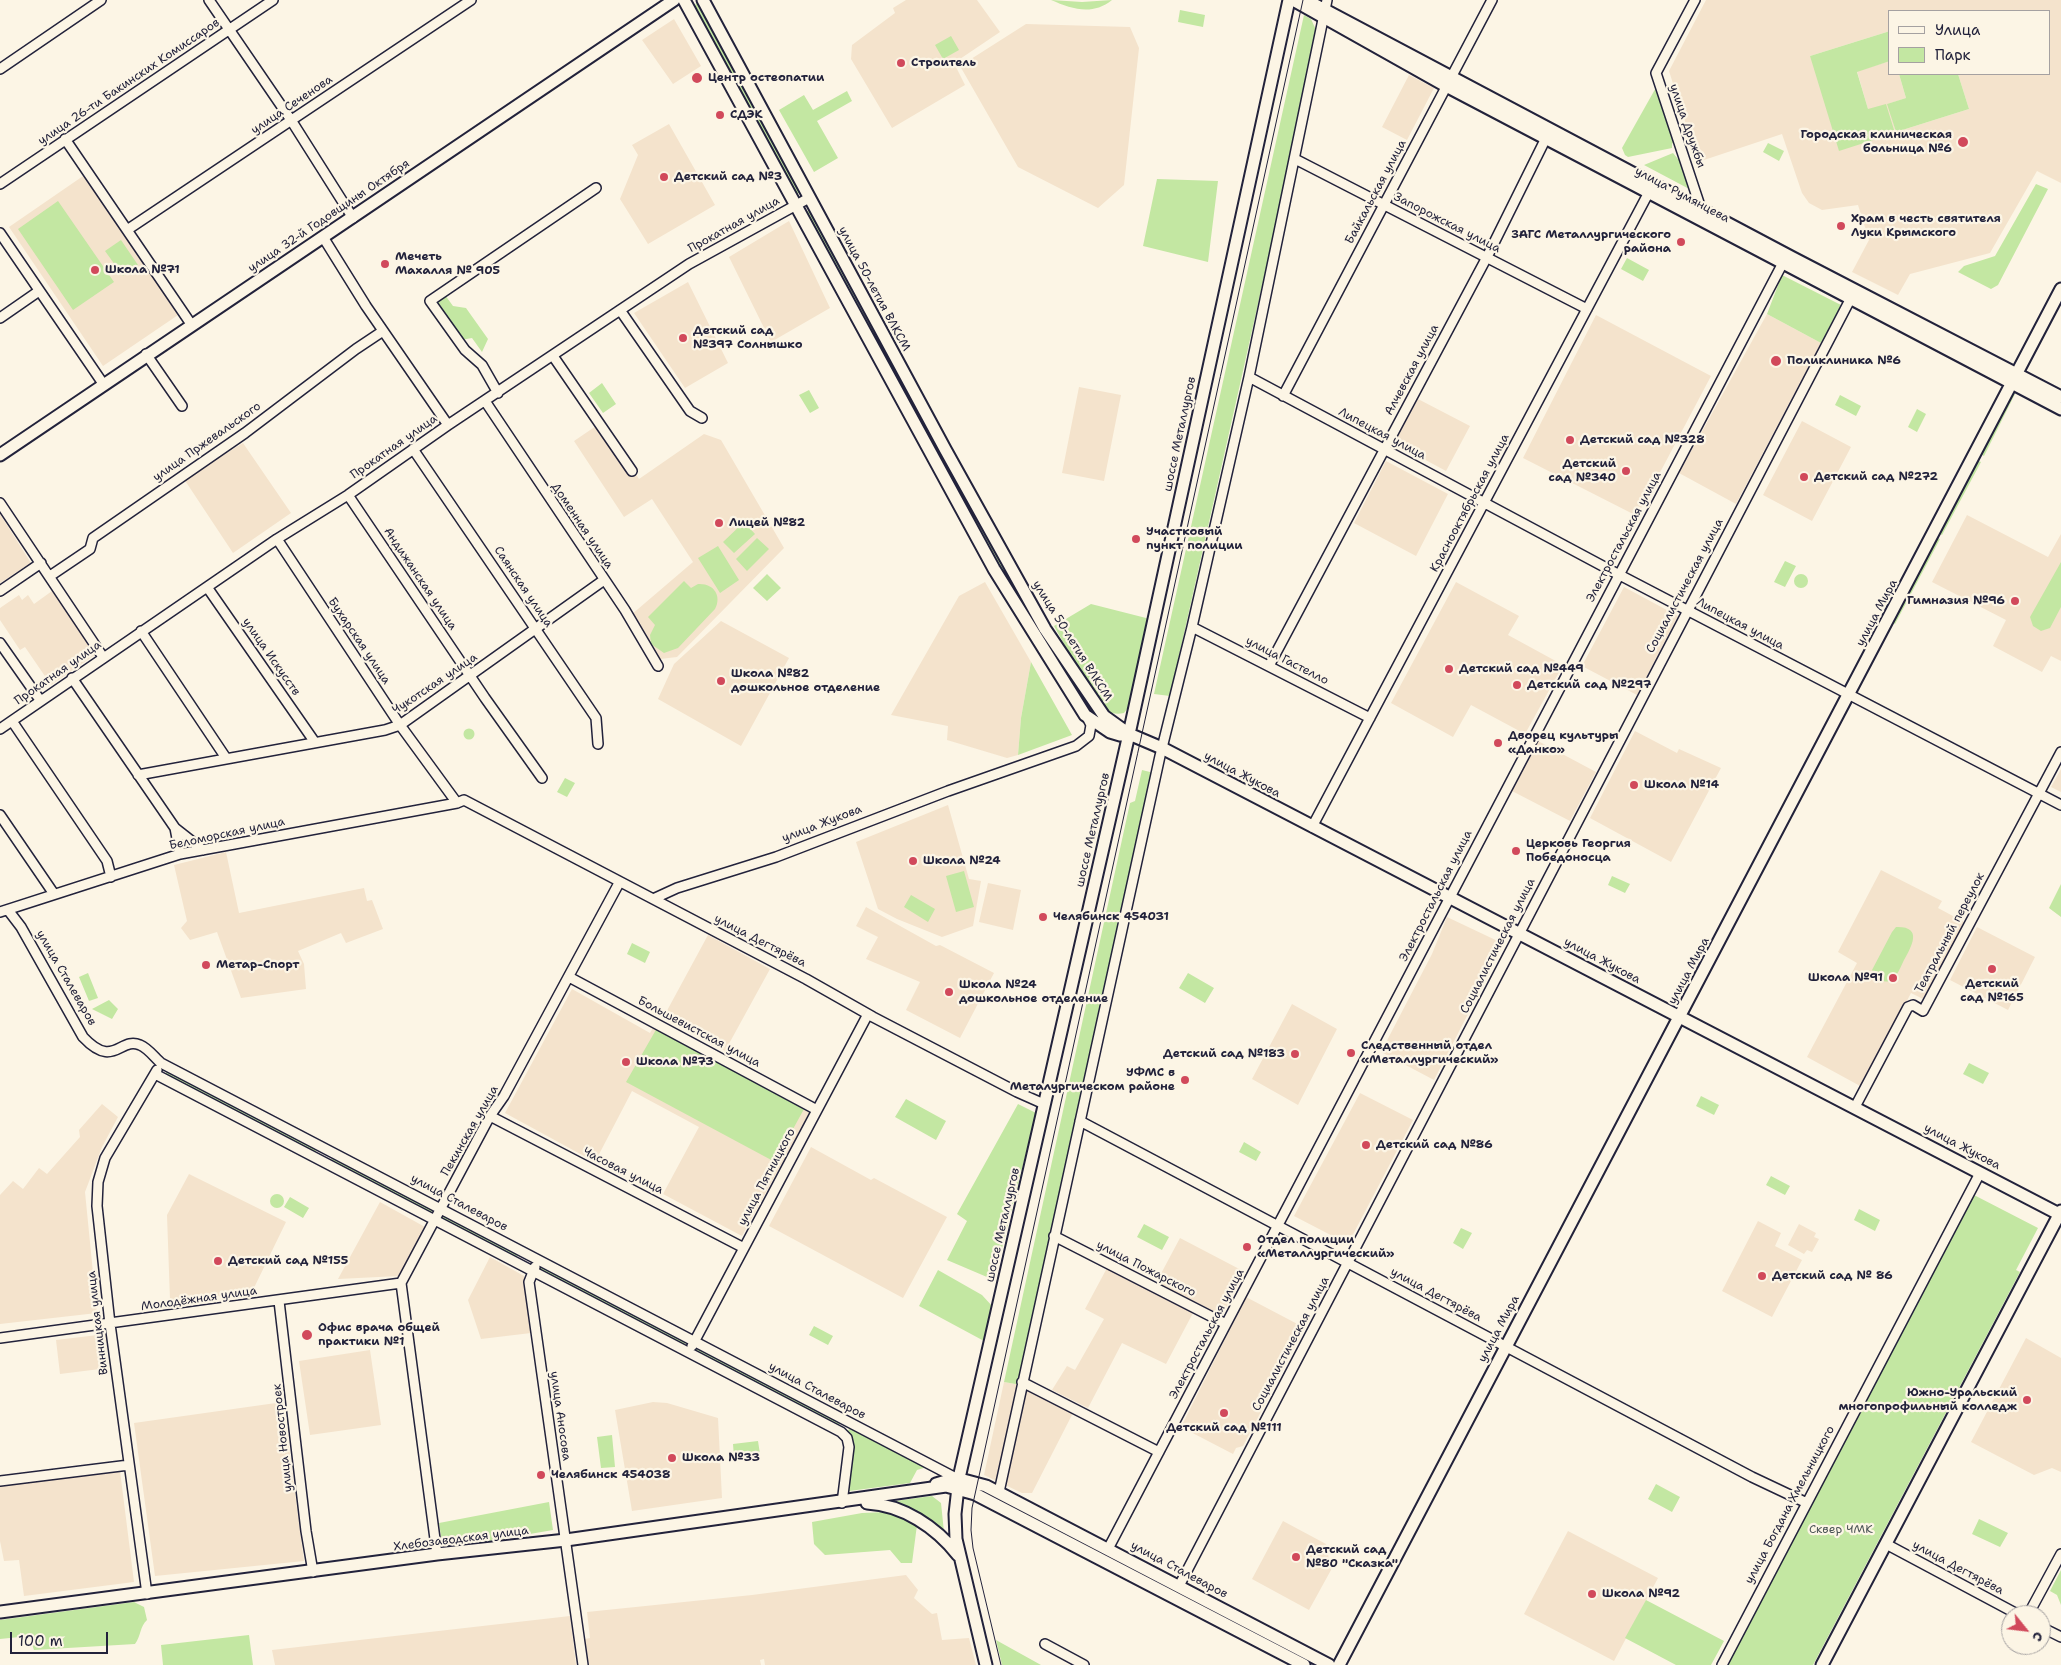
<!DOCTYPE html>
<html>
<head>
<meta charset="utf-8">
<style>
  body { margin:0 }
  #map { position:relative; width:2061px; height:1665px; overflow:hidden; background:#fcf5e5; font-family:"Shantell Sans",sans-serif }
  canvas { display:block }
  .legend { position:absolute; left:1888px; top:10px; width:162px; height:65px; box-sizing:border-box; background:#fcf5e5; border:1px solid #a5a1a1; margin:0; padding:6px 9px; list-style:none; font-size:15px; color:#22223b }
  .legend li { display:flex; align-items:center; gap:10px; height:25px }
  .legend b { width:25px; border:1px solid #a5a1a1 }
  .north { position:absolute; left:2001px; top:1605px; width:50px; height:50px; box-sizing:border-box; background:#fcf5e5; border:1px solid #a5a1a1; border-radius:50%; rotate:119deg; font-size:14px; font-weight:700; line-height:20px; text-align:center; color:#22223b }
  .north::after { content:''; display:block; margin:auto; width:18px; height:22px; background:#d1495b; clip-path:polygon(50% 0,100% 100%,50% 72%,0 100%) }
  .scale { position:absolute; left:10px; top:1632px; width:98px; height:22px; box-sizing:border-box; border:2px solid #22223b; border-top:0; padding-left:6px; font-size:15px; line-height:18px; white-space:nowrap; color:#22223b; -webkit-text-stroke:4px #fcf5e5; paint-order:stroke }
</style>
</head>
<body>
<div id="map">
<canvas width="2061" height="1665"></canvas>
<ul class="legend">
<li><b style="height:6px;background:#fcf5e5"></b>Улица</li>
<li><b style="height:14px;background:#c3e7a2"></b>Парк</li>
</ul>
<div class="north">С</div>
<div class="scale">100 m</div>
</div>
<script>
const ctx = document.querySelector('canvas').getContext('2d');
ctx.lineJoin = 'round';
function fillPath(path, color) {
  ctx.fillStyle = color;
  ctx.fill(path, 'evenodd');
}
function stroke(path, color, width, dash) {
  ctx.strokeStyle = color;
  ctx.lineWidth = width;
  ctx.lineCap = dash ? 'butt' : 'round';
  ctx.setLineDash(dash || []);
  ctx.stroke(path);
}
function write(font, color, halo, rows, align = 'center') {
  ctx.font = font + ' "Shantell Sans",sans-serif';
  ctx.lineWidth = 4.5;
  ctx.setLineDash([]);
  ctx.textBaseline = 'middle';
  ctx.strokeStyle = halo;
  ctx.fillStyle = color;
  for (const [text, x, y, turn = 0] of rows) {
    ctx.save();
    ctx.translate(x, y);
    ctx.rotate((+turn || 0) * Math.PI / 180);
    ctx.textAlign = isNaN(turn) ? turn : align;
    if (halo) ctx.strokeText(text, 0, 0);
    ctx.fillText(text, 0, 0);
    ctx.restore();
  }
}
const built = new Path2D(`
  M906 0H977L1000 32 954 63 965 85 892 128 851 59 852 45 895 13 893 8Z
  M1706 0H2061V183L2037 171 1990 253 1910 274 1898 295 1852 272 1869 240 1858 205 1822 210 1809 203 1802 193 1782 134 1698 162 1669 71ZM1890 11H2050V74H1958L1969 109 1896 132 1888 104 1906 98 1899 74H1890V61L1857 71 1868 109 1810 56 1890 31Z
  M674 19 701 66 673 84 642 40Z
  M1026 24 1130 27 1139 48 1124 185 1098 208 1018 167 960 66Z
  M1409 75 1434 88 1407 140 1382 127Z
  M669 124 715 205 648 244 620 199 638 155 632 145Z
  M86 174 181 313 103 366 9 227Z
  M789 221 830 308 771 342 729 257Z
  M688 282 728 363 685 388 634 313Z
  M1767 314 1821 343 1736 504 1679 473Z
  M1596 315 1711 376 1637 516 1523 458Z
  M1079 387 1121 395 1104 481 1062 473Z
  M1418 399 1470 426 1446 471 1394 443Z
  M1802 421 1851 447 1812 521 1763 495Z
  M602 422 639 479 704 434 721 440 784 548 677 657 660 659 631 615 693 562 652 499 624 517 574 441Z
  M243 443 291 513 233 553 184 479Z
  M1386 461 1448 494 1416 556 1354 523Z
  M0 514 31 563 0 583Z
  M1967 515 2048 557 2061 534V661L2051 656 2042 672 1993 646 2006 620 1932 582Z
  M985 582 1031 662 1021 718 1018 755 1007 758 947 740 948 726 891 715 959 596Z
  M1456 582 1519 616 1508 635 1563 665 1525 734 1471 705 1453 737 1391 703Z
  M1624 587 1678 616 1637 695 1582 666Z
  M52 591 96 654 51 685 25 647 20 650 0 620V608L19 595 22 600 28 595 34 604Z
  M721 621 789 658 741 746 658 699 674 664Z
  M1635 731 1677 753 1679 749 1721 768 1671 862 1590 818Z
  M1538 741 1596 772 1570 821 1512 791Z
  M2061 769V792L2051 787Z
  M948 805 969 879 981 881 973 926 942 937 897 919 878 909 856 842Z
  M226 852 239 913 364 888 367 901 372 900 383 929 346 943 341 933 298 951 304 964 306 989 241 998 217 932 190 940 181 928 187 921 174 865Z
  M1881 870 1942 901 1938 908 1966 923 1925 1000 1911 993 1862 1087 1807 1057 1857 963 1838 952Z
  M988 883 1021 890 1013 930 979 922Z
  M866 907 936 946 940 945 994 973 960 1038 906 1010 920 982 866 959 878 937 856 926Z
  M1447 917 1504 944 1434 1080 1381 1052 1432 954Z
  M1977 927 2035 957 2008 1010 1950 980Z
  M708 935 770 969 725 1051 663 1018Z
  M572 989 650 1033 654 1026 810 1112 742 1236 663 1194 699 1127 632 1091 595 1162 505 1113Z
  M1292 1004 1337 1029 1298 1105 1252 1079Z
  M1360 1093 1413 1120 1348 1244 1294 1216Z
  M102 1104 118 1117 102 1147 85 1192 97 1313 0 1324V1195L13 1181 23 1189 39 1168 47 1174 80 1137 79 1130Z
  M811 1147 871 1180 874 1178 947 1217 903 1298 769 1226Z
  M189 1174 286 1222 251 1294 170 1300 167 1215Z
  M380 1202 425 1227 399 1276 338 1279Z
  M1758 1221 1781 1233 1775 1246 1802 1260 1772 1317 1722 1291Z
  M1799 1224 1816 1233 1814 1237 1819 1239 1812 1252 1807 1250 1804 1254 1788 1245Z
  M1180 1238 1245 1272 1222 1315 1156 1283Z
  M490 1257 524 1276 531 1333 481 1339 468 1300Z
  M1107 1268 1193 1313 1166 1364 1122 1343 1088 1408 1052 1390 1067 1366 1075 1370 1104 1319 1085 1309Z
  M1246 1297 1305 1328 1243 1446 1236 1448 1233 1454 1181 1427Z
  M106 1334 108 1368 60 1374 56 1340Z
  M2026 1338 2061 1358V1472L2052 1468 2034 1475 1971 1442Z
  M370 1350 381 1425 310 1435 299 1361Z
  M1004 1382 1021 1385 1074 1411 1032 1493H1022L984 1475Z
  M283 1402 304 1561 155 1576 134 1423Z
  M653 1402 667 1403 718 1418 722 1498 632 1511 615 1410Z
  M120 1471 134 1582 24 1596 19 1560 4 1561 0 1541V1486Z
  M1283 1521 1326 1544 1331 1570 1309 1610 1252 1579Z
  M1568 1531 1658 1578 1614 1661 1524 1614Z
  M906 1575 918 1590 914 1598 932 1614 937 1613 942 1640 969 1638 976 1665H765L764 1659 760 1660 761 1665H589L585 1639 590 1638 587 1612 752 1595Z
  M570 1616 576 1665H275L272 1650Z`);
const green = new Path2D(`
  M1051 0 1082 2 1112 0C1092 16 1072 9 1051 0Z
  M696 3 699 5 801 192 797 194 695 6Z
  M1180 10 1205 15 1203 27 1178 22Z
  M1304 15 1311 19 1316 30 1271 246 1170 696 1154 694Z
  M1890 31V61L1857 72 1868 109 1886 104 1895 133 1839 151 1810 56Z
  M951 36 959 50 943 59 935 45Z
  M1899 74H1958L1969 109 1896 132 1887 104 1906 98Z
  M1658 84 1676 138 1672 144V148L1628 157 1625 155 1622 148Z
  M847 91 852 101 817 121 838 158 814 172 779 110 804 95 813 110Z
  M1768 143 1784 151 1779 161 1763 152Z
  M1673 153 1678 159 1683 158 1693 191 1644 165Z
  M1157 179 1218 181 1208 262 1143 246Z
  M2036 184 2048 189 1998 285 1991 289 1958 272 1964 266 1995 256Z
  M58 201 114 282 73 310 18 229Z
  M810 210 937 446V447L807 212Z
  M121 240 138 265 123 276 105 251Z
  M1627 258 1649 270 1643 281 1621 269Z
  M1782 275 1841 305 1821 343 1767 314Z
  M445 295 453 306 466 308 488 339 482 352 472 338 461 340 435 303Z
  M602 383 616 404 603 413 589 393Z
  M809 390 819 408 810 413 799 395Z
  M2010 392 2015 394 1984 456 1979 453Z
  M1840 395 1861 406 1856 416 1835 405Z
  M1917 409 1926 414 1917 432 1908 427Z
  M944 457 1027 609 1091 712 1107 723 1088 713 1025 611 942 459Z
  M1976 460 1981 462 1942 535 1938 533Z
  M744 522 755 534 734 553 723 542Z
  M1935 537 1940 539 1895 624 1891 621Z
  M757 538 769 549 747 571 736 559Z
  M718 546 739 580 720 593 698 558Z
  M1785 561 1796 566 1785 587 1774 582Z
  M2061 562V607L2050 628 2041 631 2033 626 2030 617Z
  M767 574 781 588 767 601 753 588Z
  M1794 581a7 7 0 1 1 14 0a7 7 0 1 1-14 0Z
  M684 581 691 588 698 584C714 583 722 596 715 609L678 648 664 653 651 644 650 635 655 625 648 617Z
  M1091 604 1150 619 1133 701 1124 713C1112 716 1104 710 1096 701L1054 626Z
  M1031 662 1072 735 1018 755 1021 718Z
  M463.5 734a5.5 5.5 0 1 1 11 0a5.5 5.5 0 1 1-11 0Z
  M1142 770 1154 773 1021 1385 1004 1382 1130 803 1135 801Z
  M565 778 575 783 567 797 557 792Z
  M964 871 974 907 956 912 946 876Z
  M1612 876 1630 884 1625 893 1608 885Z
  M2061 884V917L2049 908Z
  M911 895 935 909 928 922 904 907Z
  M1896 927C1923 926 1912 946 1904 960 1901 966 1897 977 1891 980 1883 985 1876 977 1872 970L1892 932Z
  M632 943 650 952 645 963 627 954Z
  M88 973 98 998 89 1001 79 977Z
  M1188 973 1214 988 1205 1003 1179 988Z
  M109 1000 118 1009 112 1019 92 1009Z
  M657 1028 804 1109 775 1162 626 1082Z
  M1969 1063 1989 1073 1983 1084 1963 1074Z
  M166 1069 318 1147 315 1152 166 1074Z
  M1701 1096 1719 1105 1714 1115 1696 1106Z
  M906 1099 946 1121 936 1140 895 1117Z
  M1018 1104 1036 1113 994 1280 947 1260 967 1221 957 1214Z
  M1244 1142 1261 1152 1256 1161 1239 1152Z
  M334 1155 434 1208 431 1215 330 1162Z
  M1771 1176 1790 1186 1785 1195 1766 1185Z
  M270 1201a7 7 0 1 1 14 0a7 7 0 1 1-14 0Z
  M1974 1195 2038 1228 2016 1270 2020 1272 1813 1665H1726Z
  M290 1197 309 1208 303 1218 284 1207Z
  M1859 1209 1880 1220 1875 1231 1854 1220Z
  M442 1214 518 1254 515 1260 441 1218Z
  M1144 1224 1169 1237 1162 1250 1137 1237Z
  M1461 1228 1472 1233 1463 1249 1453 1243Z
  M540 1262 687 1341 684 1346 537 1269Z
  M938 1270 982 1295 993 1307 984 1341 919 1306Z
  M814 1326 833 1336 828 1345 809 1335Z
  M698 1345 840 1423 838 1427 694 1352 693 1350Z
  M851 1427 927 1467 917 1470 910 1483 849 1491 854 1447 852 1436 846 1433Z
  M612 1435 615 1467 601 1468 597 1437Z
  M758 1441 760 1454 734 1457 733 1444Z
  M1656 1484 1680 1497 1672 1512 1648 1499Z
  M932 1496 941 1503 944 1532 888 1502Z
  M549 1502 553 1530 443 1549 439 1523Z
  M887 1512 917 1525 912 1563H901L890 1550 825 1555 814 1544 812 1522 862 1513Z
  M1979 1519 2008 1533 2000 1547 1972 1534Z
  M2061 1570V1605L2057 1595 2050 1591Z
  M1646 1600 1724 1641 1711 1665H1676L1625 1638Z
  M134 1602 144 1607 147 1620C140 1626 141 1636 135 1644L34 1650 29 1636 0 1639V1620Z
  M249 1635 253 1665H163L161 1645Z
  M996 1640 1041 1665H1002Z`);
const minor = new Path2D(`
  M209 0 291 120 353 218
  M1695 0 1656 73 1701 209
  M0 69 101 0
  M65 139 191 324
  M1295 159 1587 309
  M0 184 273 0
  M127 230 471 0
  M0 233 104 385
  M323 237 366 306 448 425
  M620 310 690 411 702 418
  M0 318 39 291
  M146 354 182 406
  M553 356 632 471
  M1249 377 1612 571 2061 805
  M498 393 482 365 465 350 430 301 596 188
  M1283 396 1492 0
  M485 401 625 610 658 666
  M413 449 596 718 598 744
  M348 495 485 698 542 778
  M0 503 103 657
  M277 539 400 725 457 803
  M50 576 90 549 93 538 245 433 356 349 383 331
  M207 587 314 741
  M0 591 41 563
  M1192 627 1370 718
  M141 631 226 758
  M0 643 40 700
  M1269 666 1487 257 1546 138
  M72 678 175 828
  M12 721 107 861 111 877
  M0 729 277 539 348 495 448 425 689 264 809 198
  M138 775 385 730 400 725 604 580
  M0 815 54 894
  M1312 827 1649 192
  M180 854 175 828 203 850
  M653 899 677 888 776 857 948 791 1076 746 1089 736 1091 725 1087 717
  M8 910 21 927 83 1037C114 1070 120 1036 140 1045 148 1048 155 1058 161 1063L956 1478
  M0 912 180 854 457 803 464 800 806 979 873 1017 1017 1092 1044 1104
  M569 977 817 1110
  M155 1074 841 1432 847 1438 849 1447 842 1503
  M1855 1107 1908 1007 1913 1005 1923 1011 2061 752
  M490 1116 744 1248
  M1080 1121 1752 1477 1807 1503
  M1054 1236 1226 1324
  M535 1267 529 1282 583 1665
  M279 1301 306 1531 313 1572
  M0 1338 401 1283
  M692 1346 868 1014
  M1022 1382 1159 1452
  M0 1481 129 1465
  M999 1492 1160 756 1192 627 1249 377 1327 0
  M1886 1544 2019 1615
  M1108 1549 1786 257
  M437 1554 401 1283 490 1116 504 1096 619 883
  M1179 1586 1853 294
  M147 1594 110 1324 97 1206 98 1182 105 1158 157 1070
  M2028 1615 2061 1554
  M2041 1627 2061 1637
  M1045 1644 1084 1665
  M1722 1665 1980 1173`);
const major = new Path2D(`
  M684 0 994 569 1085 715 1110 732 1120 735 1129 734
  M703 0 945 449 1045 629 1104 716 1129 734 1162 748 2059 1214
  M1293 0 1446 86 2061 409
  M1308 1 1793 258 2061 397
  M0 455 674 0
  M936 1484 956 1478 986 1486 1329 1665
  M867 1503C903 1505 936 1527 958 1555
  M0 1612 437 1554 566 1540 946 1486 975 1494 1304 1665
  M986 1665 956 1539 955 1514 959 1478 1129 734 1289 0
  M1339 1665 2061 289
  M1822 1665 2061 1211`);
const tram = new Path2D(`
  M1001 1665 973 1548 971 1530 972 1508 1303 0`);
const markers = [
  [901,63,5,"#d1495b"],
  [697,78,6,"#d1495b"],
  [720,115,5,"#d1495b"],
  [1963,142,6,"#d1495b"],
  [664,177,5,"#d1495b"],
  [1841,226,5,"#d1495b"],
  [1681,242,5,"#d1495b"],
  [385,264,5,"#d1495b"],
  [95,270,5,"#d1495b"],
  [683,338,5,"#d1495b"],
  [1776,361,6,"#d1495b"],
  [1570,440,5,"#d1495b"],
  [1626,471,5,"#d1495b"],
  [1804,477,5,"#d1495b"],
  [719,523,5,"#d1495b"],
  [1136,539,5,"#d1495b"],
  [2015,601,5,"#d1495b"],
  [1449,669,5,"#d1495b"],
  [721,681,5,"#d1495b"],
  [1517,685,5,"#d1495b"],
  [1498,743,5,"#d1495b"],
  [1634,785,5,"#d1495b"],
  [1516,851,5,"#d1495b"],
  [913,861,5,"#d1495b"],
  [1043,917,5,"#d1495b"],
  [206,965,5,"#d1495b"],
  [1992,969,5,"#d1495b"],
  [1893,978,5,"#d1495b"],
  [949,992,5,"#d1495b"],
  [1351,1053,5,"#d1495b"],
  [1295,1054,5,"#d1495b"],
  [626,1062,5,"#d1495b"],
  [1185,1080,5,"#d1495b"],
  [1366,1145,5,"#d1495b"],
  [1247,1247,5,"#d1495b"],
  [218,1261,5,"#d1495b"],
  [1762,1276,5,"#d1495b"],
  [307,1335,6,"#d1495b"],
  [2027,1400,5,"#d1495b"],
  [1224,1413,5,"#d1495b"],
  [672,1458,5,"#d1495b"],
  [541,1475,5,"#d1495b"],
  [1296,1557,5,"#d1495b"],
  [1592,1594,5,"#d1495b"]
];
const poiNames = [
  ["Cтроитель",911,63],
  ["Центр остеопатии",708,78],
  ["СДЭК",730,115],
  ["Городская клиническая",1952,135,"right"],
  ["больница №6",1952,149,"right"],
  ["Детский сад №3",674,177],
  ["Храм в честь святителя",1851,219],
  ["Луки Крымского",1851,233],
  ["ЗАГС Металлургического",1671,235,"right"],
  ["района",1671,249,"right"],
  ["Мечеть",395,257],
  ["Махалля № 905",395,271],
  ["Школа №71",105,270],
  ["Детский сад",693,331],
  ["№397 Солнышко",693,345],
  ["Поликлиника №6",1787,361],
  ["Детский сад №328",1580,440],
  ["Детский",1616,464,"right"],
  ["сад №340",1616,478,"right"],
  ["Детский сад №272",1814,477],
  ["Лицей №82",729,523],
  ["Участковый",1146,532],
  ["пункт полиции",1146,546],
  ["Гимназия №96",2005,601,"right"],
  ["Детский сад №449",1459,669],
  ["Школа №82",731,674],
  ["дошкольное отделение",731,688],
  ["Детский сад №297",1527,685],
  ["Дворец культуры",1508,736],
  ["«Данко»",1508,750],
  ["Школа №14",1644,785],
  ["Церковь Георгия",1526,844],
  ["Победоносца",1526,858],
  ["Школа №24",923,861],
  ["Челябинск 454031",1053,917],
  ["Метар-Спорт",216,965],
  ["Школа №91",1883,978,"right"],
  ["Детский",1992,984,"center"],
  ["сад №165",1992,998,"center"],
  ["Школа №24",959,985],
  ["дошкольное отделение",959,999],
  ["Следственный отдел",1361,1046],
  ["«Металлургический»",1361,1060],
  ["Детский сад №183",1285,1054,"right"],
  ["Школа №73",636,1062],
  ["УФМС в",1175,1073,"right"],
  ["Металургическом районе",1175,1087,"right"],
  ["Детский сад №86",1376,1145],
  ["Отдел полиции",1257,1240],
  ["«Металлургический»",1257,1254],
  ["Детский сад №155",228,1261],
  ["Детский сад № 86",1772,1276],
  ["Офис врача общей",318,1328],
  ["практики №1",318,1342],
  ["Южно-Уральский",2017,1393,"right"],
  ["многопрофильный колледж",2017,1407,"right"],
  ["Детский сад №111",1224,1428,"center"],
  ["Школа №33",682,1458],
  ["Челябинск 454038",551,1475],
  ["Детский сад",1306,1550],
  ["№80 \"Сказка\"",1306,1564],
  ["Школа №92",1602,1594]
];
const streetNames = [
  ["улица 26-ти Бакинских Комиссаров",129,82,-34],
  ["улица Сеченова",292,105,-34],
  ["улица Дружбы",1687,126,71],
  ["Байкальская улица",1376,192,-62],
  ["улица Румянцева",1682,195,28],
  ["улица 32-й Годовщины Октября",329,216,-34],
  ["Запорожская улица",1447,223,27],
  ["Прокатная улица",734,225,-29],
  ["улица 50-летия ВЛКСМ",874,289,62],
  ["Алчевская улица",1412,370,-62],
  ["шоссе Металлургов",1180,434,-78],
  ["Липецкая улица",1382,434,28],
  ["улица Пржевальского",207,442,-35],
  ["Прокатная улица",394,447,-35],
  ["Краснооктябрьская улица",1470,503,-62],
  ["Доменная улица",582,526,56],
  ["Электростальская улица",1624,537,-62],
  ["Андижанская улица",420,579,56],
  ["Социалистическая улица",1685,586,-62],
  ["Саянская улица",523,587,56],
  ["улица Мира",1877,613,-62],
  ["Липецкая улица",1740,624,28],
  ["Бухарская улица",359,641,56],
  ["улица 50-летия ВЛКСМ",1072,641,58],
  ["улица Искусств",271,657,55],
  ["улица Гастелло",1287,661,27],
  ["Прокатная улица",58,673,-35],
  ["Чукотская улица",435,684,-34],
  ["улица Жукова",1242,775,28],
  ["улица Жукова",822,824,-21],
  ["шоссе Металлургов",1093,830,-77],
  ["Беломорская улица",227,834,-12],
  ["Электростальская улица",1436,896,-63],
  ["Театральный переулок",1950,933,-62],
  ["улица Дегтярёва",760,941,27],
  ["Социалистическая улица",1498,946,-63],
  ["улица Жукова",1602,961,28],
  ["улица Мира",1689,971,-62],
  ["улица Сталеваров",66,978,60],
  ["Большевистская улица",699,1032,28],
  ["Пекинская улица",470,1131,-60],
  ["улица Жукова",1962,1147,28],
  ["Часовая улица",623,1171,27],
  ["улица Пятницкого",767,1177,-62],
  ["улица Сталеваров",459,1203,28],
  ["шоссе Металлургов",1003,1225,-77],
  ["улица Пожарского",1146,1269,27],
  ["улица Дегтярёва",1436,1295,28],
  ["Молодёжная улица",199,1299,-8],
  ["Винницкая улица",98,1323,-97],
  ["улица Мира",1499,1329,-62],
  ["Электростальская улица",1207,1334,-62],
  ["Социалистическая улица",1291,1344,-62],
  ["улица Сталеваров",817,1391,28],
  ["улица Аносова",560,1416,82],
  ["улица Новостроек",283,1438,-96],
  ["улица Богдана Хмельницкого",1790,1505,-62],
  ["Хлебозаводская улица",461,1539,-7],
  ["улица Дегтярёва",1958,1568,28],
  ["улица Сталеваров",1179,1570,28]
];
const parkNames = [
  ["Сквер ЧМК",1841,1530]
];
fillPath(built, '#f4e3cc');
fillPath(green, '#c3e7a2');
stroke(minor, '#22223b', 12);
stroke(major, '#22223b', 15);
stroke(minor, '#fcf5e5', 9);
stroke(major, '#fcf5e5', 11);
stroke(tram, '#22223b', 1);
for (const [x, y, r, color] of markers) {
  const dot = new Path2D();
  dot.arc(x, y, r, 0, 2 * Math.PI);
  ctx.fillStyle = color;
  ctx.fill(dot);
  stroke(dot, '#fcf5e5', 2);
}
write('bold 12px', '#22223b', '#fcf5e5', poiNames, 'left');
write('12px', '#22223b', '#fcf5e5', streetNames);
write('12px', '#4a5355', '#fcf5e5', parkNames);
</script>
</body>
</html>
